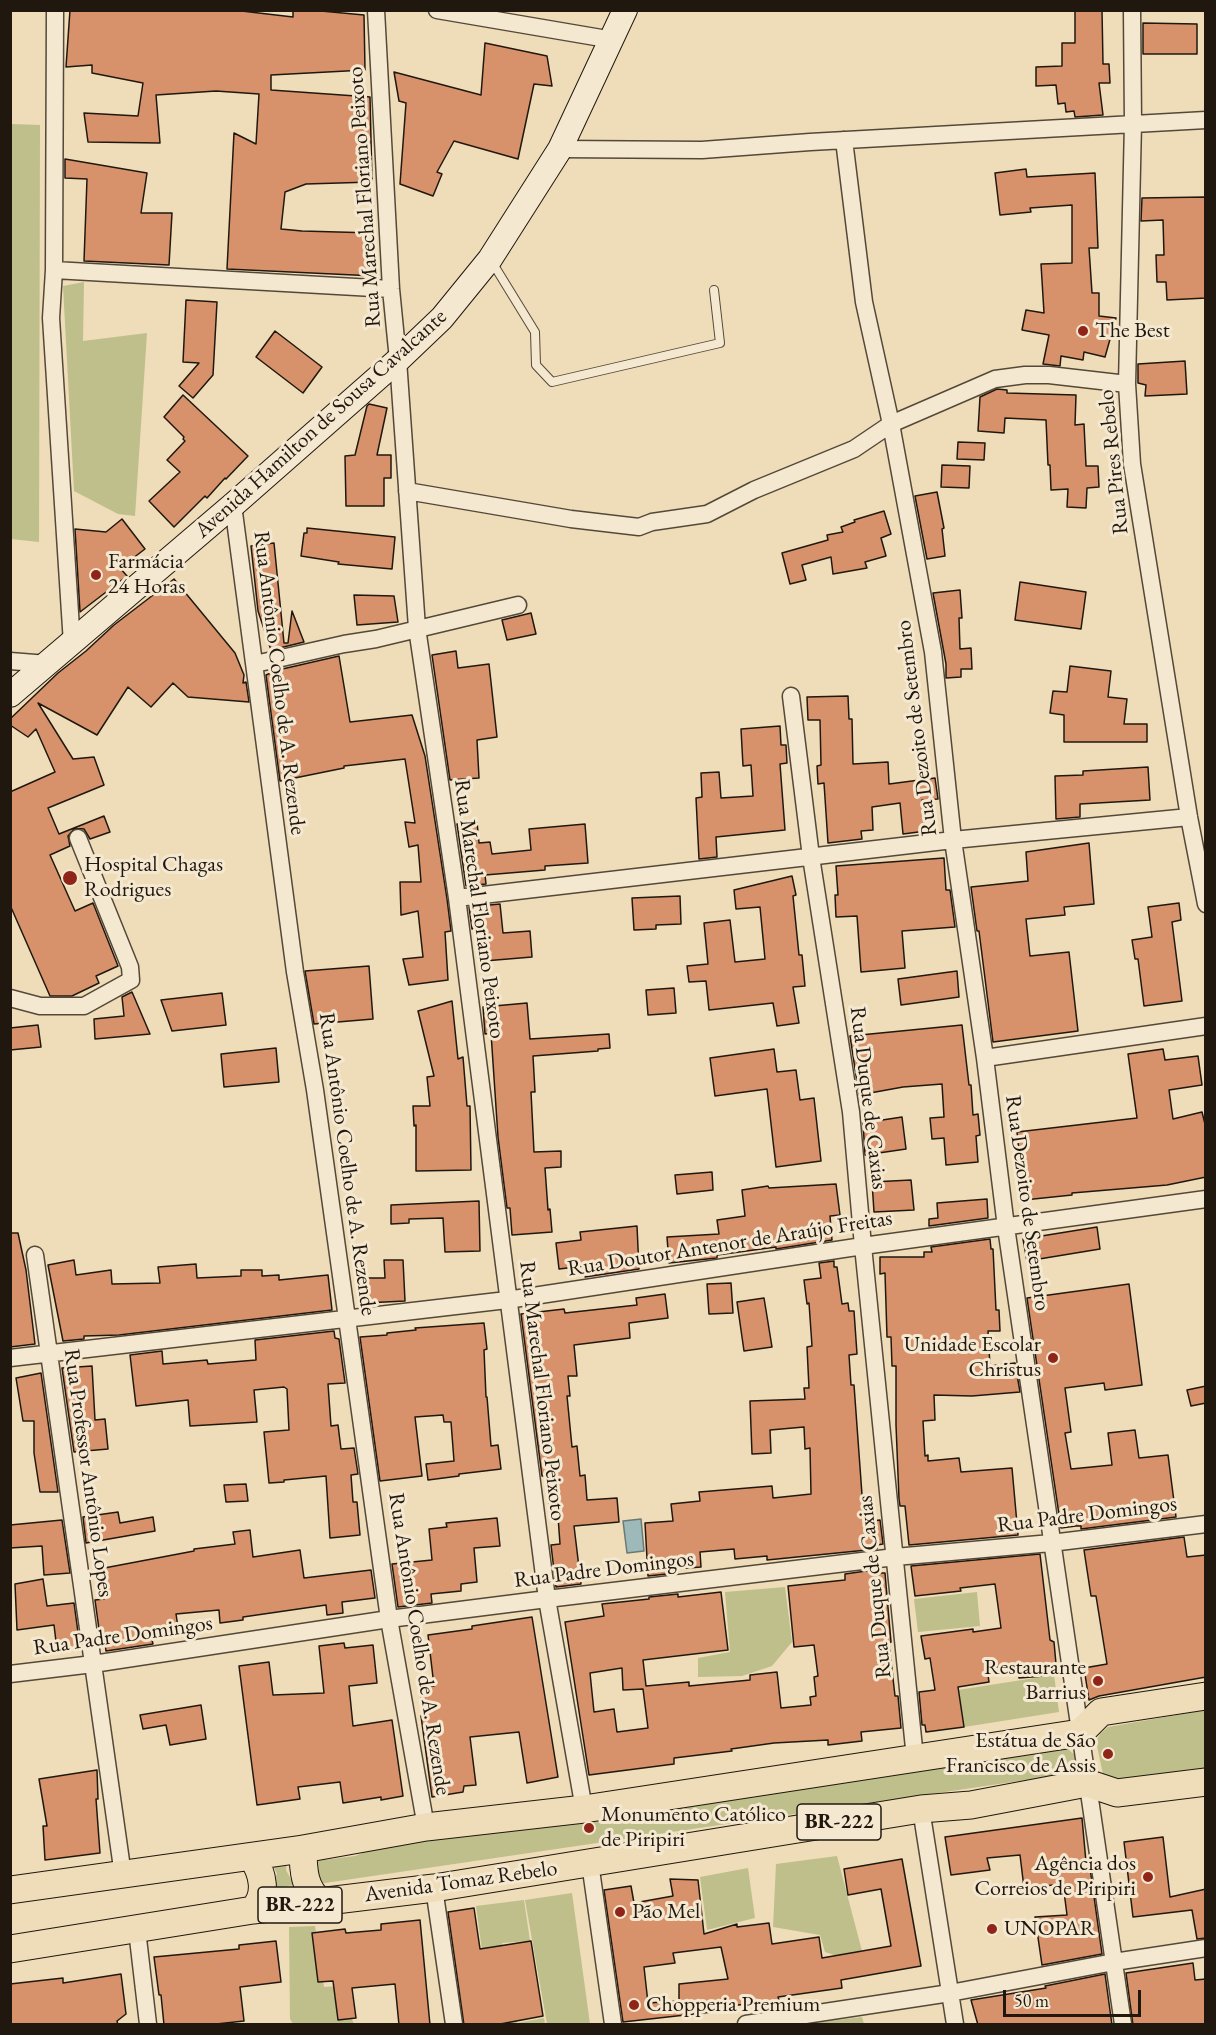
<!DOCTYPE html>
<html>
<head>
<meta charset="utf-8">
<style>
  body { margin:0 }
  #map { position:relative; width:1216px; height:2035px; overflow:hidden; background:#efdcb8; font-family:"EB Garamond",serif }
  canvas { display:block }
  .frame { position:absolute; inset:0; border:12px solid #20180f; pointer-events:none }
  .scale { position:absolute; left:1003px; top:1990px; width:138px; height:27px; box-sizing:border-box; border:3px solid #20180f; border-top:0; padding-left:8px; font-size:18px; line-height:21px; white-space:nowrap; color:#20180f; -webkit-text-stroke:4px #f5e8d1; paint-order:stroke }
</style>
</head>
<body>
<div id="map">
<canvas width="1216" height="2035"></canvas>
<div class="frame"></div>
<div class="scale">50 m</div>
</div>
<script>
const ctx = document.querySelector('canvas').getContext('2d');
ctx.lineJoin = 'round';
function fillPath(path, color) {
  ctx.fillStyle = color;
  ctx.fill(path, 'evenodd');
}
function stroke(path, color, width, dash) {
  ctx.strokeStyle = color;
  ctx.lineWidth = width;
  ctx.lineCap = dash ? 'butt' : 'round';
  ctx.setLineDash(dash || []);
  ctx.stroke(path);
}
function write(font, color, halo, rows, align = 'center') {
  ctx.font = font + ' "EB Garamond",serif';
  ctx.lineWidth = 6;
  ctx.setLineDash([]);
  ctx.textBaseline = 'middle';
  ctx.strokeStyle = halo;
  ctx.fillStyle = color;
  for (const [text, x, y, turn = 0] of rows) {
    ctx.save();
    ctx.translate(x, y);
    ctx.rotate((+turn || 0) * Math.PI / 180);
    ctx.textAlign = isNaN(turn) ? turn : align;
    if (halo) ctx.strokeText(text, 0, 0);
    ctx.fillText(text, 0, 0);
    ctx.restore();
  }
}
const green = new Path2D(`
  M11 124 40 125 39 542 11 539Z
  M84 282 83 341 147 333 135 516 118 514 74 491 63 286Z
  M785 1587 792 1642 772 1666 742 1676 698 1677V1658L730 1652 725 1592Z
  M977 1592 980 1626 918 1632 914 1599Z
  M1054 1675 1059 1712 964 1727 958 1690Z
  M1205 1710V1774L1118 1788 1104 1779 1096 1741 1100 1734 1108 1727Z
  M1063 1745 1076 1756 1067 1774 318 1884 316 1861 355 1856 380 1846Z
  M287 1855 286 1870 294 1885 271 1889 277 1874 269 1857Z
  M837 1856 862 1951 866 1976 846 1974 834 1955 825 1952 820 1935 773 1927 776 1864Z
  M748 1868 755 1918 707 1930 700 1877Z
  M572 1893 590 2024H547L525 1900Z
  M524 1900 530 1941 502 1943 517 2023 544 2018 545 2024H492L476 1906Z
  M315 1926 324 1987 338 1986 354 2024H293L290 2019 289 1927Z
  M862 2017 864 2024H807Z`);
const water = new Path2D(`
  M641 1519 644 1551 627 1553 623 1521Z`);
const building = new Path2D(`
  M70 10H233L293 17V11H321L364 15 365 70 271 75V90L370 97 372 182 306 184 285 192 281 229 302 231 374 233 375 276 227 269 234 133 256 144 259 94 216 91 156 95 160 143 88 142 84 113 138 116 143 83 92 73V65L66 67Z
  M1075 10H1102L1103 64H1109L1110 83H1099L1103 115 1075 117 1074 111 1066 112 1065 103 1058 104 1056 85 1036 86V67L1062 66V43H1075Z
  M1143 23 1197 24V54H1143Z
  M485 43 547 56 552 86 534 84 518 159 454 141 437 172 442 174 433 196 400 184 406 103 399 101 394 72 481 95Z
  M65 159 147 173 141 213H172L169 265 84 261 87 179 65 178Z
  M1026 169 1027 177 1095 173 1098 248H1089L1092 293H1099V316L1116 318 1105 357 1084 352 1083 360 1061 356 1060 366 1043 364 1049 335 1022 330 1026 310 1044 313 1041 264 1072 263V205L1030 208 1031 212 1000 215 995 173Z
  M1206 197V298L1167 300 1166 282H1157L1156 255H1164L1163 220 1141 221 1142 198Z
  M186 300 217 302 213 375 193 398 179 386 199 363 183 362Z
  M275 331 322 367 303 393 256 357Z
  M1185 361 1187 394 1145 396 1146 385 1138 383V364Z
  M997 389 1007 390V393L1076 395 1075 425 1084 424 1086 466H1098L1099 487 1087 488 1086 508 1067 507 1068 489 1051 490 1050 465H1048L1046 420 1005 418 1004 433 978 431 980 397Z
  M183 395 248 456 226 479 225 478 207 498 205 496 174 527 149 501 180 472 167 460 185 441 183 439 184 437 164 417Z
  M369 404 387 408 377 455H391V478H384V506H346L345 456 355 455 367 406Z
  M958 442 985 443 984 460 957 459Z
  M942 465 970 466 969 488 941 487Z
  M937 492 944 528 942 529 945 556 927 559 915 496Z
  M884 511 891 534 881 538 886 556 865 562 867 568 833 574 831 557 802 565 806 580 790 584 782 553 828 540 827 535 843 532 841 527 855 522 854 520Z
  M122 519 145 549 120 568 127 576 80 612 75 529 106 532Z
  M307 528 395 537 392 569 338 564 339 562 301 556 304 533H307Z
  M274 543 284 643H288L292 611 304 642 271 650 258 611 251 546Z
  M174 579 235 653 244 675 243 683 246 682 249 702 188 697 173 683 151 707 128 687 97 735 38 703 73 759 94 757 104 785 48 808 59 834 104 816 110 832 90 839 84 829 75 828 68 836 70 846 50 855 75 911 93 903 118 966 96 976 99 983 72 996H50L10 905V792L55 772 36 729 28 737 10 725V719L58 673 86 651 114 625Z
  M1020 582 1086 592 1081 629 1015 620Z
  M960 590 962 618H959L960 649 971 648 972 669H961V677L946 678V664L933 593Z
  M354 595 394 596 398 622 357 625Z
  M531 613 536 634 507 640 502 620Z
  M456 651 458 668 489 664 497 737 477 740 479 778 450 780 432 655Z
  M339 656 350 722 412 715 425 756 447 899 451 931 445 932 448 980 409 985 403 959 423 957 418 911 401 915 400 882H421L418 845 409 847 405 822 415 823 405 759 344 766V768L280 781 266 675 278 670Z
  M1070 666 1111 671 1108 697 1127 699 1124 724H1147V742H1064V715L1050 713 1053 691 1067 692Z
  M848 696 849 719H852L853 764 888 762 889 784 935 778 938 799 922 800 926 831 903 834 900 803 872 807 873 830 861 831 862 839 828 843 824 783 818 784 817 766 821 765 820 720H808L807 697Z
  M780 726 781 745H786L787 763 780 764 785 830 716 837 717 857 699 859 696 798 702 797 701 773 719 772 721 798 753 796 751 765 743 766 741 729Z
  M1148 767 1150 800 1080 804V817L1056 819 1055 776 1083 775V771Z
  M477 822 479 843 490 842 492 854 531 850 529 829 585 824 588 863 545 866V870L485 875 486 884 466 886 457 824Z
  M1089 843 1094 904 1064 907 1065 915 1026 919 1030 956 1069 952 1078 1031 993 1042 979 931H977L971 887 1028 881 1026 852Z
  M944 858 946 890H950L955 927 902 931 905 968 861 972 857 916 836 917 835 895H838L836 866Z
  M792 876 796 895 793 896 799 955H802L805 986 793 987 799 1023 777 1026 773 1003 709 1010 706 981 689 982 687 966 708 964 704 923 730 920 735 962 765 959 760 907 736 909 734 890Z
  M680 896 681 924 656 925V929L634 930 632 898Z
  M1179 903 1181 920 1172 922 1182 1001 1144 1006 1138 959H1135L1132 940 1152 937 1148 907Z
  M500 904 503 933 530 931 532 957 484 961 482 928 472 929 469 907Z
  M369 966 373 1019 314 1024 305 971Z
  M957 971 959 997 901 1005 898 979Z
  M674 988 676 1013 648 1015 646 990Z
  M132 992 150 1034 95 1039 94 1019 124 1016 122 997Z
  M222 993 226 1025 172 1031 161 1000Z
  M452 1001 458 1059 463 1057 467 1106H470L471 1170 416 1171V1125L414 1126 413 1106H430L427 1077 434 1076 418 1011Z
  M527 1003 530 1039 609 1034 610 1048 598 1049V1051L533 1056 535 1092H531L534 1152 561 1151V1167L545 1168 548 1210 550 1209 552 1232 512 1235 510 1208H507L498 1137 491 1033 485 1034 483 1007Z
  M38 1025 41 1047 10 1050V1028Z
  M962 1025 969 1085H971L973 1115 978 1114 980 1135 976 1136 978 1162 946 1165 944 1138 932 1139 930 1118 944 1117 942 1084 903 1087 859 1095 850 1036Z
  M276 1048 279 1082 224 1087 221 1054Z
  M774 1049 777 1072 796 1070 800 1100 814 1098 821 1161 776 1167 767 1089 715 1096 710 1058Z
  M1163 1049 1165 1060 1198 1056 1202 1085 1169 1090 1173 1119 1202 1112 1206 1128V1177L1167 1185 1072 1193V1195L1024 1200 1017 1132 1137 1118 1128 1054Z
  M902 1117 906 1149 865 1155 863 1123Z
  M712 1172 713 1190 677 1194 675 1175Z
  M911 1180 914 1210 874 1212 872 1182Z
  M836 1184 840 1215 830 1216 832 1240 776 1249V1247L717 1255V1258L669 1263 667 1237 719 1234 717 1220 745 1216 742 1190 768 1186 769 1188Z
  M987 1199 988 1218 929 1226V1219L938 1218 937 1203Z
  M479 1201 480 1251 445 1252 443 1218 409 1219V1223L391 1224V1205Z
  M637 1226 639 1269 585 1277 584 1266 559 1269 556 1243 581 1240 580 1232Z
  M1097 1227 1100 1249 1027 1261 1023 1239Z
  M10 1233H18L26 1270 35 1344 10 1347Z
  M990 1239 991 1249H993L996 1310H999L1000 1331H988L990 1366 1015 1363 1020 1392 972 1396 934 1395 935 1420 923 1421 925 1456 928 1455V1461L959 1458 961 1472 1012 1468 1018 1535 909 1545 905 1506H900L899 1499 896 1425V1366H892L891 1337H887L885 1273 880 1274V1257H924V1252H932L931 1247Z
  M74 1260 76 1275 111 1270 112 1284 160 1283 158 1267 196 1264 197 1278 241 1276V1270H262V1276L279 1275V1280L328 1275 332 1310 119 1335 84 1336V1339L63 1341 48 1265Z
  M384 1260H403L405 1301 365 1303 364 1278H385Z
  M834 1261V1267H837L842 1304 848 1303 849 1311H854L857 1354 849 1355 851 1385H854L864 1522 880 1520 883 1544 877 1545V1549L767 1560V1556L735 1559 734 1549 700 1552 701 1567 675 1569 676 1573 648 1576 645 1523 673 1521 671 1504 700 1501 699 1492 772 1486 773 1498 811 1494 810 1448 805 1449 804 1427 770 1430 771 1453 752 1454 750 1401 805 1399 804 1388H809L807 1347 812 1346 809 1303 807 1304 804 1280 821 1278 819 1263Z
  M731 1283 733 1313 709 1314 707 1284Z
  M1129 1284 1142 1385 1105 1390 1104 1383 1065 1388 1071 1432 1065 1433 1071 1469 1112 1465 1108 1433 1135 1430 1139 1458 1168 1455 1176 1517 1081 1529V1526H1076L1061 1528 1027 1298Z
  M665 1294 668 1318 629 1323 630 1338 574 1345 577 1376H568L570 1396H567L572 1447 577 1446 580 1476 585 1475 587 1500 617 1498 619 1522 574 1526 581 1584 556 1587 551 1545 560 1544 557 1503 549 1504 546 1476H542L521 1314 564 1309 565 1313 637 1305 636 1298Z
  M764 1298 772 1347 744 1351 737 1302Z
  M484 1323 487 1349 484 1350 486 1397H487L491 1446 498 1445 501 1469 459 1474V1476L428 1480 426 1464 454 1461 451 1422H444L443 1415 415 1417 422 1476 380 1481 360 1337 387 1335V1333L416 1330 415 1328Z
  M334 1331 335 1338 339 1339 345 1383 328 1384 331 1426 338 1425 341 1449 354 1448 358 1474 351 1475 353 1502H357L360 1535 330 1538 326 1476 284 1480V1482L269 1483 264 1432 289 1430 287 1389 284 1387 254 1390 257 1422 190 1426 188 1400 136 1406 130 1355 162 1351 163 1364 207 1360 208 1364 256 1360 255 1340Z
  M92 1366 95 1420 105 1419 108 1449 74 1452 62 1368Z
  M41 1373 58 1492H40L34 1453V1421H23L16 1378Z
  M1206 1386V1403L1191 1406 1187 1390Z
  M246 1484 248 1501 226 1502 224 1485Z
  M118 1512 120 1523 153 1517 155 1531 86 1543 83 1517Z
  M497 1518 500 1546 474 1548 477 1582 461 1584V1591L431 1594 432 1603 398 1607 392 1564 432 1560 429 1529 447 1527 446 1523Z
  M62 1520 70 1573 44 1575 42 1546 10 1548V1525Z
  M250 1530 253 1557 300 1550 304 1578 371 1570 375 1598 342 1602 343 1613 327 1615 326 1605 243 1617V1620L220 1623 219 1610 176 1614 179 1634 152 1640 153 1644 106 1651 105 1643 101 1644 95 1600 104 1599 99 1569 194 1551V1549L235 1544 233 1532Z
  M1184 1537 1187 1557 1206 1555V1677L1099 1696 1089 1700 1084 1668 1107 1664 1096 1596H1091L1084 1550Z
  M1040 1554 1050 1640 1054 1642 1057 1675 1019 1678 1017 1665 987 1668 989 1682 958 1687 964 1727 926 1732 925 1725H922L919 1692 935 1690 930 1658 925 1659 921 1636 973 1629V1632L1001 1628 995 1584 960 1588 961 1591 915 1596 911 1566Z
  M880 1569V1573H885L891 1642 889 1643 895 1696H898L901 1728 861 1732 862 1741 828 1745V1740L774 1743 731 1749 732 1751 674 1758V1764L589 1775 565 1622 604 1616 602 1604 649 1599V1597L678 1594V1597L721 1592 728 1650 643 1660 646 1686 689 1682V1686L750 1680V1675L777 1672 781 1708 811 1705 810 1697 816 1696 814 1677 818 1676 814 1645 794 1647 788 1586 845 1580V1574ZM622 1668 623 1690 643 1689 648 1728 617 1732 614 1709 594 1712 590 1673Z
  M43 1579 47 1606 74 1603 80 1647 57 1650 54 1625 17 1630 15 1584Z
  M532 1617 558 1777 527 1783 519 1732 470 1737 476 1785 464 1786 463 1792 432 1797 421 1716H423L420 1687 434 1686 428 1635 472 1629V1626Z
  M344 1643 345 1648 373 1645 377 1683 349 1686 353 1726 392 1720 403 1796 381 1800V1797L343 1803 340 1782 298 1787 300 1799 257 1805 239 1666 269 1662 273 1695 324 1693 319 1646Z
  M201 1705 206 1739 170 1745 166 1725 143 1729 140 1715Z
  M97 1770 98 1799H96L100 1853 45 1860 43 1826H47L39 1779Z
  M1082 1818 1086 1862 1089 1861 1102 1954 1042 1965 1035 1917 1067 1915 1063 1884 1024 1888 1020 1855 987 1858 990 1870 951 1875 945 1837Z
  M1163 1837 1170 1897 1206 1889V1938L1197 1939 1192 1910 1133 1917 1124 1842Z
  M902 1859 921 1966 841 1980 842 1988 778 1997 779 2000 730 2006V2010L623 2022 604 1890 631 1886 634 1903 673 1896 670 1879 698 1880 704 1934 737 1924V1927L769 1923 772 1944 819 1937 822 1958 891 1946 881 1889 848 1895 844 1869ZM721 1947 728 1979 679 1984V2001L648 2003 644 1967 675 1963 673 1953Z
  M474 1908 480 1949 531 1941 543 2016 495 2025H464L448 1912Z
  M420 1920 430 2025H399L395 1984 352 1988 356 2018 338 2020 333 1981 318 1982 312 1933 345 1929 346 1933 381 1930V1924Z
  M276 1941 281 1982 240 1987 244 2021 207 2025H164L161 1995H159L154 1957 239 1949V1945Z
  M1193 1963 1195 1980 1206 1979V2025H1133L1126 1973Z
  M121 1974 126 2014 117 2021 118 2025H10V1984L63 1978V1983Z
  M1105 1974 1112 2025H978L971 2000 1046 1988 1045 1986Z`);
const service = new Path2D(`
  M492 262 535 332 536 365 552 382 720 343 714 290`);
const minor = new Path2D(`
  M55 10 54 270 51 318 72 644
  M376 10 391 289 398 360 417 628 457 898 547 1599 584 1809
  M437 10 613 40
  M1132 10 1133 123 1127 384 1132 464 1189 817 1206 904
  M844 140 864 302 891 424 933 652 953 840 985 1058 1006 1227 1123 2024
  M560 149 702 150 810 142 1206 120
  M54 270 391 289
  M407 491 571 519 639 527 652 522 707 514 754 490 854 449 891 424 995 379 1025 375H1049L1127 384
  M233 505 295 972 315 1090 389 1619 426 1827
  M10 661 48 664
  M255 664 344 644 376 639 518 605
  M791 696 811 857 851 1112 863 1246 915 1758
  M457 898 953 840 1189 817
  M10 998 40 1006H84L131 980 130 967 78 838
  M985 1058 1206 1026
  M35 1255 123 1875
  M10 1358 507 1300 863 1246 1206 1199
  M10 1674 93 1664 389 1619 547 1599 895 1557 1051 1543 1206 1524
  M921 1809 955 2024
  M590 1863 613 2024
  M434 1888 454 2024
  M137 1930 148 2024
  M746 2024 950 1993 1114 1962 1206 1948`);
const secondary = new Path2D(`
  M10 695 233 505 398 360 442 318 490 259 560 149 625 10`);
const primary = new Path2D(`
  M303 1849C303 1869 304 1891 322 1902
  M252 1857C263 1873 268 1895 253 1910
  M10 1890 303 1849 426 1827 584 1809 1080 1733 1101 1712 1206 1696
  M10 1949 253 1910 434 1888 921 1809 971 1805 1087 1783 1117 1793 1206 1782`);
const markers = [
  [1083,331,6,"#8f2418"],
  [96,575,6,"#8f2418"],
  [70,878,8,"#8f2418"],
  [1053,1358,6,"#8f2418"],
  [1098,1681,6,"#8f2418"],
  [1108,1754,6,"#8f2418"],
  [589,1828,6,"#8f2418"],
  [1148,1877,6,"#8f2418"],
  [620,1912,6,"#8f2418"],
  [992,1929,6,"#8f2418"],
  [634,2005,6,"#8f2418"]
];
const shields = [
  [839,1822,84],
  [300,1905,84]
];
const shieldNames = [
  ["BR-222",839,1822],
  ["BR-222",300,1905]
];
const streetNames = [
  ["Rua Marechal Floriano Peixoto",365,197,-94],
  ["Avenida Hamilton de Sousa Cavalcante",321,424,-42],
  ["Rua Pires Rebelo",1114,462,-96],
  ["Rua Antônio Coelho de A. Rezende",279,683,83],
  ["Rua Dezoito de Setembro",917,728,-97],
  ["Rua Marechal Floriano Peixoto",479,909,82],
  ["Rua Duque de Caxias",868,1098,83],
  ["Rua Antônio Coelho de A. Rezende",347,1164,82],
  ["Rua Dezoito de Setembro",1027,1203,82],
  ["Rua Doutor Antenor de Araújo Freitas",730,1244,-9],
  ["Rua Marechal Floriano Peixoto",542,1391,83],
  ["Rua Professor Antônio Lopes",88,1473,82],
  ["Rua Padre Domingos",1087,1515,-7],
  ["Rua Padre Domingos",604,1570,-7],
  ["Rua Duque de Caxias",875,1587,-96],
  ["Rua Padre Domingos",123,1636,-8],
  ["Rua Antônio Coelho de A. Rezende",419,1644,81],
  ["Avenida Tomaz Rebelo",461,1882,-8]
];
const poiNames = [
  ["The Best",1095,331],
  ["Farmácia",108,562],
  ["24 Horas",108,587],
  ["Hospital Chagas",84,865],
  ["Rodrigues",84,890],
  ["Unidade Escolar",1041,1345,"right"],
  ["Christus",1041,1370,"right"],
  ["Restaurante",1086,1668,"right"],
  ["Barrius",1086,1693,"right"],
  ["Estátua de São",1096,1741,"right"],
  ["Francisco de Assis",1096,1766,"right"],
  ["Monumento Católico",601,1815],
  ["de Piripiri",601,1840],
  ["Agência dos",1136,1864,"right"],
  ["Correios de Piripiri",1136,1889,"right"],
  ["Pão Mel",632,1912],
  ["UNOPAR",1004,1929],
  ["Chopperia Premium",646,2005]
];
fillPath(green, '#bebf8b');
fillPath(water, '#9db9b9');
stroke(water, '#6b7975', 1.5);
fillPath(building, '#d7926b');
stroke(building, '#20180f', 1.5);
stroke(service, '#544939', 10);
stroke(minor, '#544939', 19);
stroke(secondary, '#20180f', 26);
stroke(primary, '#20180f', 29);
stroke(service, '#f5e8d1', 8);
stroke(minor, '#f5e8d1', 16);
stroke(secondary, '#f5e8d1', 24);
stroke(primary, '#efdcb8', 27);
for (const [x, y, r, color] of markers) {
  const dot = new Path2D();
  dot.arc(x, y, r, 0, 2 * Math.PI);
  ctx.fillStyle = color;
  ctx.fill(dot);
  stroke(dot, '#f5e8d1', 2);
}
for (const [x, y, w] of shields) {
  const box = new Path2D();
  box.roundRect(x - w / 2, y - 18, w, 36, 4.5);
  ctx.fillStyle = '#f5e8d1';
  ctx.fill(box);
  stroke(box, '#20180f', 1.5);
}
write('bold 21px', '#20180f', null, shieldNames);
write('22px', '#20180f', '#f5e8d1', streetNames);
write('22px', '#20180f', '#f5e8d1', poiNames, 'left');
</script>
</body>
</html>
